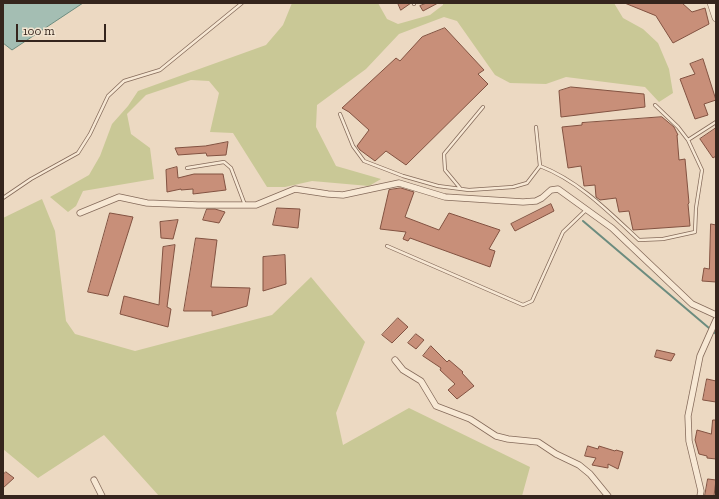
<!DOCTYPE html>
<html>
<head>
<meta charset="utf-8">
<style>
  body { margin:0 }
  #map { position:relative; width:719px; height:499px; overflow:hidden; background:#ecd9c2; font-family:"Zilla Slab",serif }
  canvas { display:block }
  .frame { position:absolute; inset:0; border:4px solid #35251d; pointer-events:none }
  .scale { position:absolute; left:16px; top:24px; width:90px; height:18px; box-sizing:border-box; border:2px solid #35251d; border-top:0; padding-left:5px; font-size:12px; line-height:14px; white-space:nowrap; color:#35251d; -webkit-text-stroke:3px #f3e5d1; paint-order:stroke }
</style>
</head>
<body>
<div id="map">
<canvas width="719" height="499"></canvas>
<div class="frame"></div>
<div class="scale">100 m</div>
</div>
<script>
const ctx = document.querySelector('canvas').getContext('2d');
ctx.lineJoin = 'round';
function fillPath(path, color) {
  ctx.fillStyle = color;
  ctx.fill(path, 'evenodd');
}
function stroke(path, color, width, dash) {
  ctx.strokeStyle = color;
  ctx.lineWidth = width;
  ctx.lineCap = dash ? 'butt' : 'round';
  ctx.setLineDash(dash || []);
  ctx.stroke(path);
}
const green = new Path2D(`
  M292 3H378L387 19 398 24 430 15 443 5V3H614L623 18 643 29 658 43 669 69 673 93 659 102 645 87 613 83 566 77 546 84 510 83 495 75 457 21 444 17 399 34 366 69 317 105 316 127 336 166 381 179 369 186 312 181 285 187H267L233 133 210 132 219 93 209 81 191 80 146 95 127 114 131 134 150 148 154 179 83 191 76 206 68 212 50 197 89 175 100 156 112 124 128 106 138 91 266 45 283 25Z
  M42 199 55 231 66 321 75 334 135 351 272 315 311 277 365 342 336 413 343 445 409 408 530 467 522 496H159L104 435 38 478 3 449V218Z`);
const water = new Path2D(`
  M3 3H83L12 50 3 43Z`);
const stream = new Path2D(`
  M583 221 716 334`);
const building = new Path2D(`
  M398 3H411L401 10Z
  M427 3H438L423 11 420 6Z
  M625 3H682L692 12 705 8 709 24 673 43 656 16Z
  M445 28 484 70 478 74 488 84 406 165 386 151 375 161 360 150 357 146 369 130 349 112 342 108 396 58 400 61 422 37Z
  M703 59 716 100 704 104 708 115 695 119 680 79 695 74 690 64Z
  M571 87 644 94 645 107 561 117 559 91Z
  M662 117 674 127 678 135H677L679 160 685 159 689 203 688 204 690 226 633 230 629 211 619 212 616 198 600 200 596 197 595 185 584 186 581 166 568 168 562 127 582 125V123Z
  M716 128V156L713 158 700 139Z
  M228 142 226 155 207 156 206 153 178 155 175 148 205 146Z
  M177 167 178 178 194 174H223L226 190 193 194V189L181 190V189L167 192 166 170Z
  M401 188 414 192 405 217 439 230 449 213 500 230 489 249 495 251 490 267 410 238 408 241 403 239 406 232 380 229 389 190Z
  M551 204 554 211 515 231 511 224Z
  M277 208 300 209 298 228 273 225Z
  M207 209H215L225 212 219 223 203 220Z
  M110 213 133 217 108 296 88 292Z
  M178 220 173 239 161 238 160 222Z
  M711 224 716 225V282L702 281 704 268 709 269Z
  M196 238 217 240 211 287 250 288 247 306 212 316V311H184Z
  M175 245 167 307 171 309 168 327 120 314 124 296 159 305 163 247Z
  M285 255 286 284 263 291V257Z
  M398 318 408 327 392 343 382 335Z
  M416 334 424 340 416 349 408 343Z
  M431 346 447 362 449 360 463 372 462 373 474 386 457 399 448 390 455 384 440 370 441 368 423 356Z
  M657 350 675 354 671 361 655 357Z
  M707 379 716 381V402L703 400Z
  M713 420H716V459L707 458V456L699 454 695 440 697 430 711 434Z
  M588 446 598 449 599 446 615 451 616 450 623 452 618 469 608 464V468L592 465 596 458 585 456Z
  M6 472 14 478 3 488V475Z
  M708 479 716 480 714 496H705Z`);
const service = new Path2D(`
  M414 3V4
  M655 105 678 127 688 140
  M340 114 353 146 364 161 403 176 438 186 469 190 513 187 527 183 540 166
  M536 127 540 166C579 181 609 212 639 240L663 239 695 232 696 208 702 170 688 140 716 122
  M187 168 224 162 231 168 245 205
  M460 188 445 170 444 154 483 107
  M3 198 31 179 78 153 90 134 108 96 124 81 160 70 242 3
  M387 246 523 305 532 301 563 232 586 210`);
const minor = new Path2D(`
  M80 213 119 197 147 203 198 205H256L295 189 328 194 343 195 399 183 445 197 523 202 536 201 542 198 551 190 558 189 612 228 692 304 716 315
  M395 360 403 370 421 381 436 406 470 419 496 436 508 439 538 442 556 454 579 465 590 474 608 496
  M94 480 102 496
  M700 496 701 491 689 441 688 416 700 356 716 320`);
const tertiary = new Path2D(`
  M711 3 716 18`);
fillPath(green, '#c9c896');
fillPath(water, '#a4beb3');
stroke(water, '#6c8c7f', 1);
stroke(stream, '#6c8c7f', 2);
fillPath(building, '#c88f79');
stroke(building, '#825241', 1);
stroke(service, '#846a5a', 4);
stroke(minor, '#846a5a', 7);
stroke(tertiary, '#846a5a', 8);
stroke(service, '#f7e8d4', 2.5);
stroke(minor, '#f7e8d4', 5.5);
stroke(tertiary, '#f7e8d4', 7);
</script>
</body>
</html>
